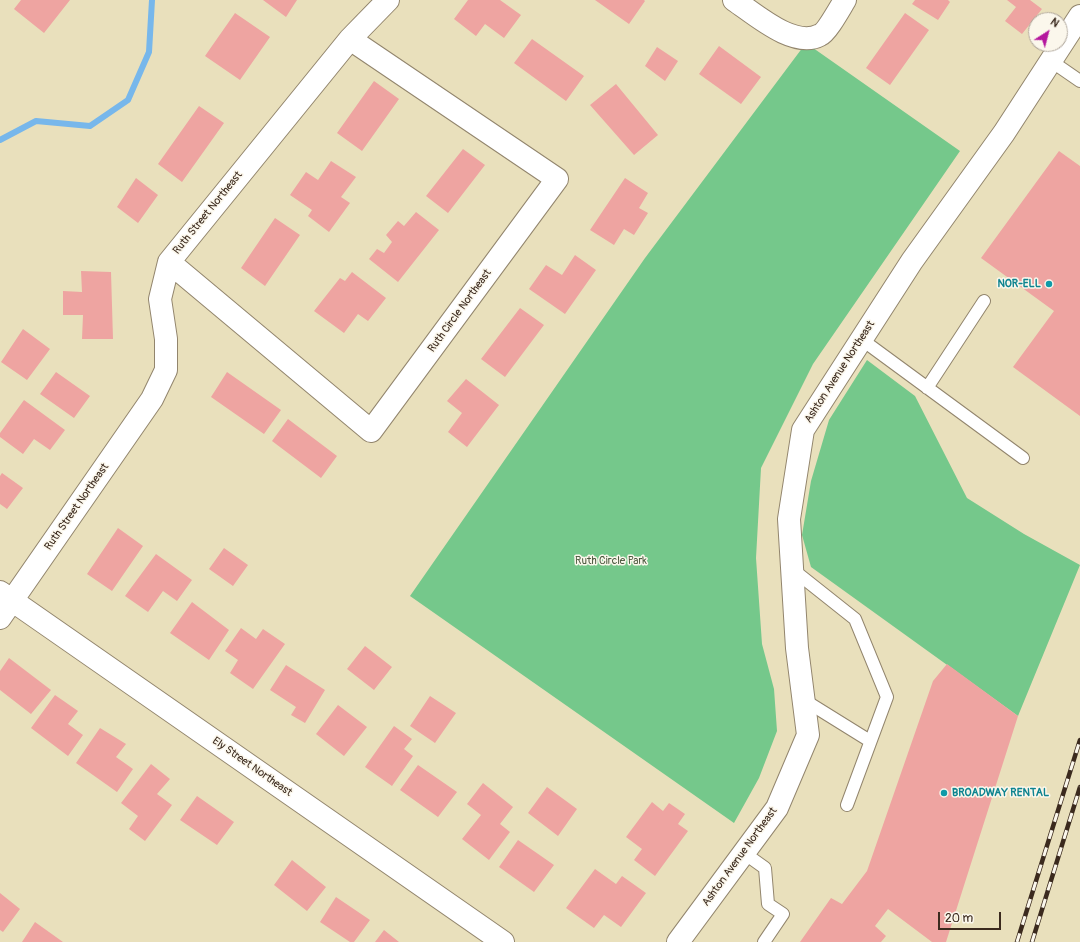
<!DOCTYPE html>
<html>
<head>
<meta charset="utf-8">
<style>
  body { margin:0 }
  #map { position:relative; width:1080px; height:942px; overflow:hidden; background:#e9e0bc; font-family:Pangolin,sans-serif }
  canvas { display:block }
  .north { position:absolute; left:1028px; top:12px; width:40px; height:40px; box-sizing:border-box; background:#fbf7ec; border:1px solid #aea59a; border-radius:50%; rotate:36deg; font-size:11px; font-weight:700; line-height:16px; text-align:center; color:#3b2a1e }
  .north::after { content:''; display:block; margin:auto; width:14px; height:18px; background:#b5179e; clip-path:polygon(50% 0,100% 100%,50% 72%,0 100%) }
  .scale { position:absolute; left:938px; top:912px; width:63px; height:18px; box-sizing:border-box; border:2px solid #3b2a1e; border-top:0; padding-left:5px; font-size:12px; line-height:14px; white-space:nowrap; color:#3b2a1e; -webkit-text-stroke:3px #fbf7ec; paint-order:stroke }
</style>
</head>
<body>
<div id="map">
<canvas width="1080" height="942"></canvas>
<div class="north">N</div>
<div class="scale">20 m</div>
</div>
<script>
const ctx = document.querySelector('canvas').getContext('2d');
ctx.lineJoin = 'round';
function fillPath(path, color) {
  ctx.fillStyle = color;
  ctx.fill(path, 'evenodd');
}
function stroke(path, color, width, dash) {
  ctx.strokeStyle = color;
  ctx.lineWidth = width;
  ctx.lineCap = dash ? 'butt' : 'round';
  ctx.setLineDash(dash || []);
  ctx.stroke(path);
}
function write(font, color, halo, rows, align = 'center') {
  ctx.font = font + ' Pangolin,sans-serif';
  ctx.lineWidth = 3;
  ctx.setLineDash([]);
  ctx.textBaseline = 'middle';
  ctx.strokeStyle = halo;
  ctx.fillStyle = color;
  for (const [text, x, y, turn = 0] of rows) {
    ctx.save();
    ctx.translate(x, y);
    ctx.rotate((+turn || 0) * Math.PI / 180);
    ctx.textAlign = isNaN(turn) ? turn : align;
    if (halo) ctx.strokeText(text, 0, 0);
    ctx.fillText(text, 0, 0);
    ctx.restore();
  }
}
const green = new Path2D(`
  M806 43 960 151 813 364 761 468 756 558 762 644 774 689 777 731 759 778 734 823 410 596 645 258Z
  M867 360 915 396 967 498 1024 534 1080 565 1018 716 811 567 802 535 811 481 829 420Z`);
const stream = new Path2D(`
  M0 140 36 121 90 126 128 100 149 52 152 0`);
const building = new Path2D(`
  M21 0H70L44 33 14 9Z
  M263 0H297L286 17Z
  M468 0H500L521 15 504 38 485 24 476 36 454 19Z
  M595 0H644L645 1 629 24Z
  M915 0H948L950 2 938 20 912 4Z
  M1007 0H1030L1042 9 1022 34 1005 21 1016 7Z
  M235 13 270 37 240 80 205 56Z
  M905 13 929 30 890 85 866 68Z
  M532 39 584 76 566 101 514 63Z
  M719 46 761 77 741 104 699 74Z
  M657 47 678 61 665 81 645 66Z
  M374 81 399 99 362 151 337 133Z
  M616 84 658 135 634 155 590 105Z
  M199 106 224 123 182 182 158 164Z
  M463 149 485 165 448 213 426 196Z
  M1059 151 1080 166V416L1013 367 1054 311 981 258Z
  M331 161 356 177 341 197 350 203 329 232 308 216 312 210 290 195 306 172 318 180Z
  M136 178 158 195 138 223 117 207Z
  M625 178 648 193 639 208 648 213 634 235 624 229 614 245 590 230Z
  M416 212 439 230 398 282 369 259 377 249 384 253 392 242 386 235 398 221 404 226Z
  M275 218 300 235 265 286 241 268Z
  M575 255 596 270 565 314 529 289 546 265 562 275Z
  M81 271 111 272 113 339H82L83 315H63V291L82 292Z
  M352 272 386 298 368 321 358 314 344 333 314 311 340 278 345 281Z
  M520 308 544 325 505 377 481 359Z
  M23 329 50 349 27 380 1 362Z
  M56 372 90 396 74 418 40 394Z
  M227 372 281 410 264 434 211 397Z
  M466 379 499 405 467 447 448 432 462 413 447 401Z
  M24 400 65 430 50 450 34 439 23 454 0 437V433Z
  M288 419 337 456 321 478 272 441Z
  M2 473 23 488 7 509 0 504V476Z
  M118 528 143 546 112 591 87 574Z
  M224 548 248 565 233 586 209 569Z
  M156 554 192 580 177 601 163 591 148 612 125 596Z
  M192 602 229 630 209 660 170 633Z
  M241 628 256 639 263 629 285 644 253 689 230 673 238 660 225 651Z
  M365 646 392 667 374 690 347 669Z
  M9 658 51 690 31 714 0 690V671Z
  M947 664 1018 716 946 942H932L888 909 875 926 886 936 881 942H800L831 898 842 904 867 871 933 681Z
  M286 665 325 690 305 723 291 715 296 707 270 690Z
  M55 695 78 711 68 724 83 735 68 756 31 728Z
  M430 696 456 713 435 743 410 726Z
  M338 705 367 727 344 756 316 734Z
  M394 726 412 739 404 749 413 756 392 786 365 767Z
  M100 728 126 744 116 757 133 769 117 792 76 763Z
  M151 764 170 779 157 794 172 805 145 841 129 829 138 816 121 803Z
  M418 765 457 792 438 817 400 790Z
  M483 783 513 807 500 824 510 832 489 860 462 839 481 815 467 804Z
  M547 787 577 809 558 836 528 813Z
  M197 796 234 822 217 845 180 820Z
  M652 802 663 811 669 803 685 814 678 824 688 831 655 876 634 860 642 849 626 837Z
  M518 840 554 865 534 892 499 867Z
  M292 860 326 887 307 911 274 885Z
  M595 869 616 884 622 876 646 893 621 927 604 915 594 928 566 908Z
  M0 893 20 909 3 932 0 930Z
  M336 897 370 920 354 942H350L320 922Z
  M35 922 63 942H22Z
  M384 930 399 942H375Z`);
const service = new Path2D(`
  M1051 61 1080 81
  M861 339 1023 458
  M927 388 984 301
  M792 569 855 619 887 697 847 805
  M804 700 870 741
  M744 853 765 868 768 904 783 914 764 942`);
const minor = new Path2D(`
  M734 0C755 14 794 49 820 35 827 32 840 8 845 0
  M169 262 371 431 557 179 350 39
  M0 592 503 942
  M0 618 152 399 166 370V339L160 299 169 262 350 39 388 0
  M678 942 777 808 808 735 797 648 789 519 803 430 912 261 1004 133 1080 16`);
const rail = new Path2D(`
  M1017 942 1080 740
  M1032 942 1080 787`);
const markers = [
  [1049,284,4,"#0f9aa8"],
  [944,793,4,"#0f9aa8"]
];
const streetNames = [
  ["Ruth Street Northeast",208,213,-51],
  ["Ruth Circle Northeast",460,311,-54],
  ["Ashton Avenue Northeast",840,372,-57],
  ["Ruth Street Northeast",77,507,-55],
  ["Ely Street Northeast",252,767,35],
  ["Ashton Avenue Northeast",740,857,-54]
];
const cultureNames = [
  ["NOR-ELL",1041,284],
  ["BROADWAY RENTAL",952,793,"left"]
];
const parkNames = [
  ["Ruth Circle Park",611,561]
];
fillPath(green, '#75c88b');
stroke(stream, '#77b7eb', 6);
fillPath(building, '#eea4a1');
stroke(service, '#92856d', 14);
stroke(minor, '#92856d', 24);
stroke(service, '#fff', 12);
stroke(minor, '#fff', 22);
stroke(rail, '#3b2a1e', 4.5);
stroke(rail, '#fbf7ec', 3, [9]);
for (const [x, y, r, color] of markers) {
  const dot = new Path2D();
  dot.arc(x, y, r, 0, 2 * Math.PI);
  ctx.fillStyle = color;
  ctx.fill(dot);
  stroke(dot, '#fbf7ec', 1.5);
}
write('11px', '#3b2a1e', '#fbf7ec', streetNames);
write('bold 11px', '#0d838f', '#fbf7ec', cultureNames, 'right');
write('11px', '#4c593f', '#fbf7ec', parkNames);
</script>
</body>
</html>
